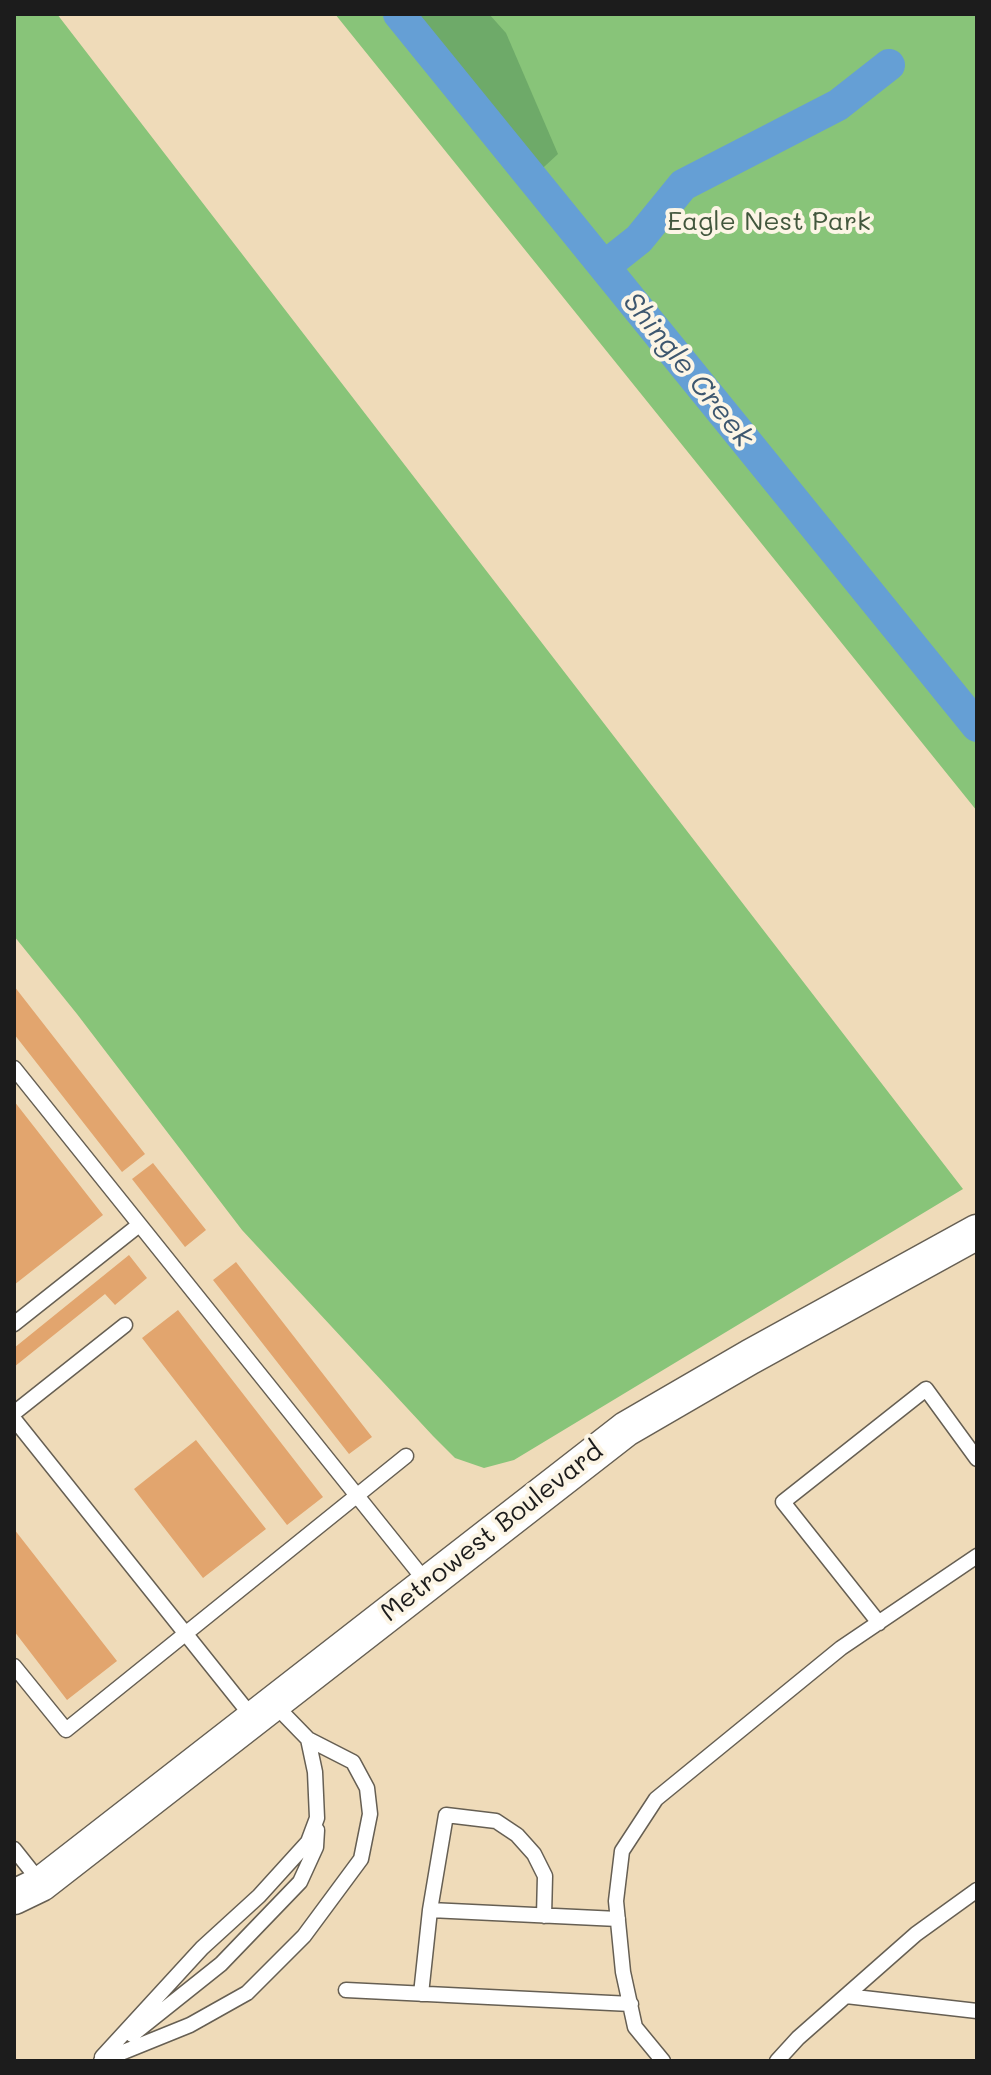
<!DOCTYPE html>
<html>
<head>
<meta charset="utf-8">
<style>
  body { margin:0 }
  #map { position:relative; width:991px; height:2075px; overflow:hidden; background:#efdbb9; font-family:Mali,sans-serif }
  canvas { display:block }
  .frame { position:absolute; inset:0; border:16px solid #1c1c1c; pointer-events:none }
</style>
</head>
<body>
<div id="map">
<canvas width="991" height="2075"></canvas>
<div class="frame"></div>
</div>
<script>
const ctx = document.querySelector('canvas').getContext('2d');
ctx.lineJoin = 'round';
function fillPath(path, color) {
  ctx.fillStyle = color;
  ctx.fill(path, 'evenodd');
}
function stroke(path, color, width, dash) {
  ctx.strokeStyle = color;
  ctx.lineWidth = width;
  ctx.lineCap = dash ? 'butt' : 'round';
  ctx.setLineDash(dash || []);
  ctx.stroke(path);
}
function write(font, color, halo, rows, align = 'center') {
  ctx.font = font + ' Mali,sans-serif';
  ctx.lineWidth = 8;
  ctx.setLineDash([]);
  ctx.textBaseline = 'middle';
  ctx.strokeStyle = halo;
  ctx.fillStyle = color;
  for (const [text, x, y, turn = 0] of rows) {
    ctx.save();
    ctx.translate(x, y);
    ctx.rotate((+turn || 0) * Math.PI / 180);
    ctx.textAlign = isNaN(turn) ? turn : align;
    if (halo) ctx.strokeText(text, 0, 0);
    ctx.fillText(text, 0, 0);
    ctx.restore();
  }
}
const green = new Path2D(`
  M14 14H57L963 1189 514 1460 484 1468 455 1458 433 1436 242 1230 77 1014 14 936Z
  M335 14H977V811Z`);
const forest = new Path2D(`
  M399 14H489L506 33 558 154 532 178Z`);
const canal = new Path2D(`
  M399 14 977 726
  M605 266 639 239 683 185 838 105 889 65`);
const building = new Path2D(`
  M14 986 145 1154 122 1172 14 1034Z
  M14 1101 103 1215 14 1285Z
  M153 1163 206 1230 185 1247 132 1179Z
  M129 1255 147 1278 115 1305 105 1294 14 1367V1348Z
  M236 1262 372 1437 349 1454 213 1280Z
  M178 1310 323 1497 287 1525 142 1338Z
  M196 1440 266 1529 203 1578 134 1489Z
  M14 1529 117 1661 67 1700 14 1631Z`);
const service = new Path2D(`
  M14 1068 427 1583
  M14 1324 139 1225
  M14 1413 125 1325
  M14 1419 253 1718
  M879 1623 783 1502 926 1389 977 1459
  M14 1666 66 1730 406 1456
  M14 1849 41 1883
  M430 1910 618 1919
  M346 1990 631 2004
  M421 1994 430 1910 446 1815 496 1821 517 1835 534 1854 545 1876 544 1916
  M846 1996 977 2011
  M132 2035 221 1964 300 1882 316 1847 317 1830
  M102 2057 202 1948 259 1896 308 1842 317 1818 315 1772 308 1739
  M101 2061 190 2025 247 1993 304 1936 361 1859 370 1814 367 1788 353 1762 308 1739 273 1703
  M663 2061 635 2027 623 1972 616 1901 622 1851 656 1799 841 1648 977 1556
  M777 2061 798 2038 916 1934 977 1890`);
const tertiary = new Path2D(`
  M14 1897 41 1884 626 1429 750 1357 977 1232`);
const parkNames = [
  ["Eagle Nest Park",769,222]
];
const streetNames = [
  ["Metrowest Boulevard",492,1532,-38]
];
const waterNames = [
  ["Shingle Creek",688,370,51]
];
fillPath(green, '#88c479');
fillPath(forest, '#6eaa69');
stroke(canal, '#659fd5', 32);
fillPath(building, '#e2a56e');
stroke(service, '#665f53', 17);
stroke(tertiary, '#665f53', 37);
stroke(service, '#fff', 14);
stroke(tertiary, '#fff', 34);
write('26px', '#42573d', '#fcf5e5', parkNames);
write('26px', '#1c1c1c', '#fcf5e5', streetNames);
write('italic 28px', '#3d576f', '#fcf5e5', waterNames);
</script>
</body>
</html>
